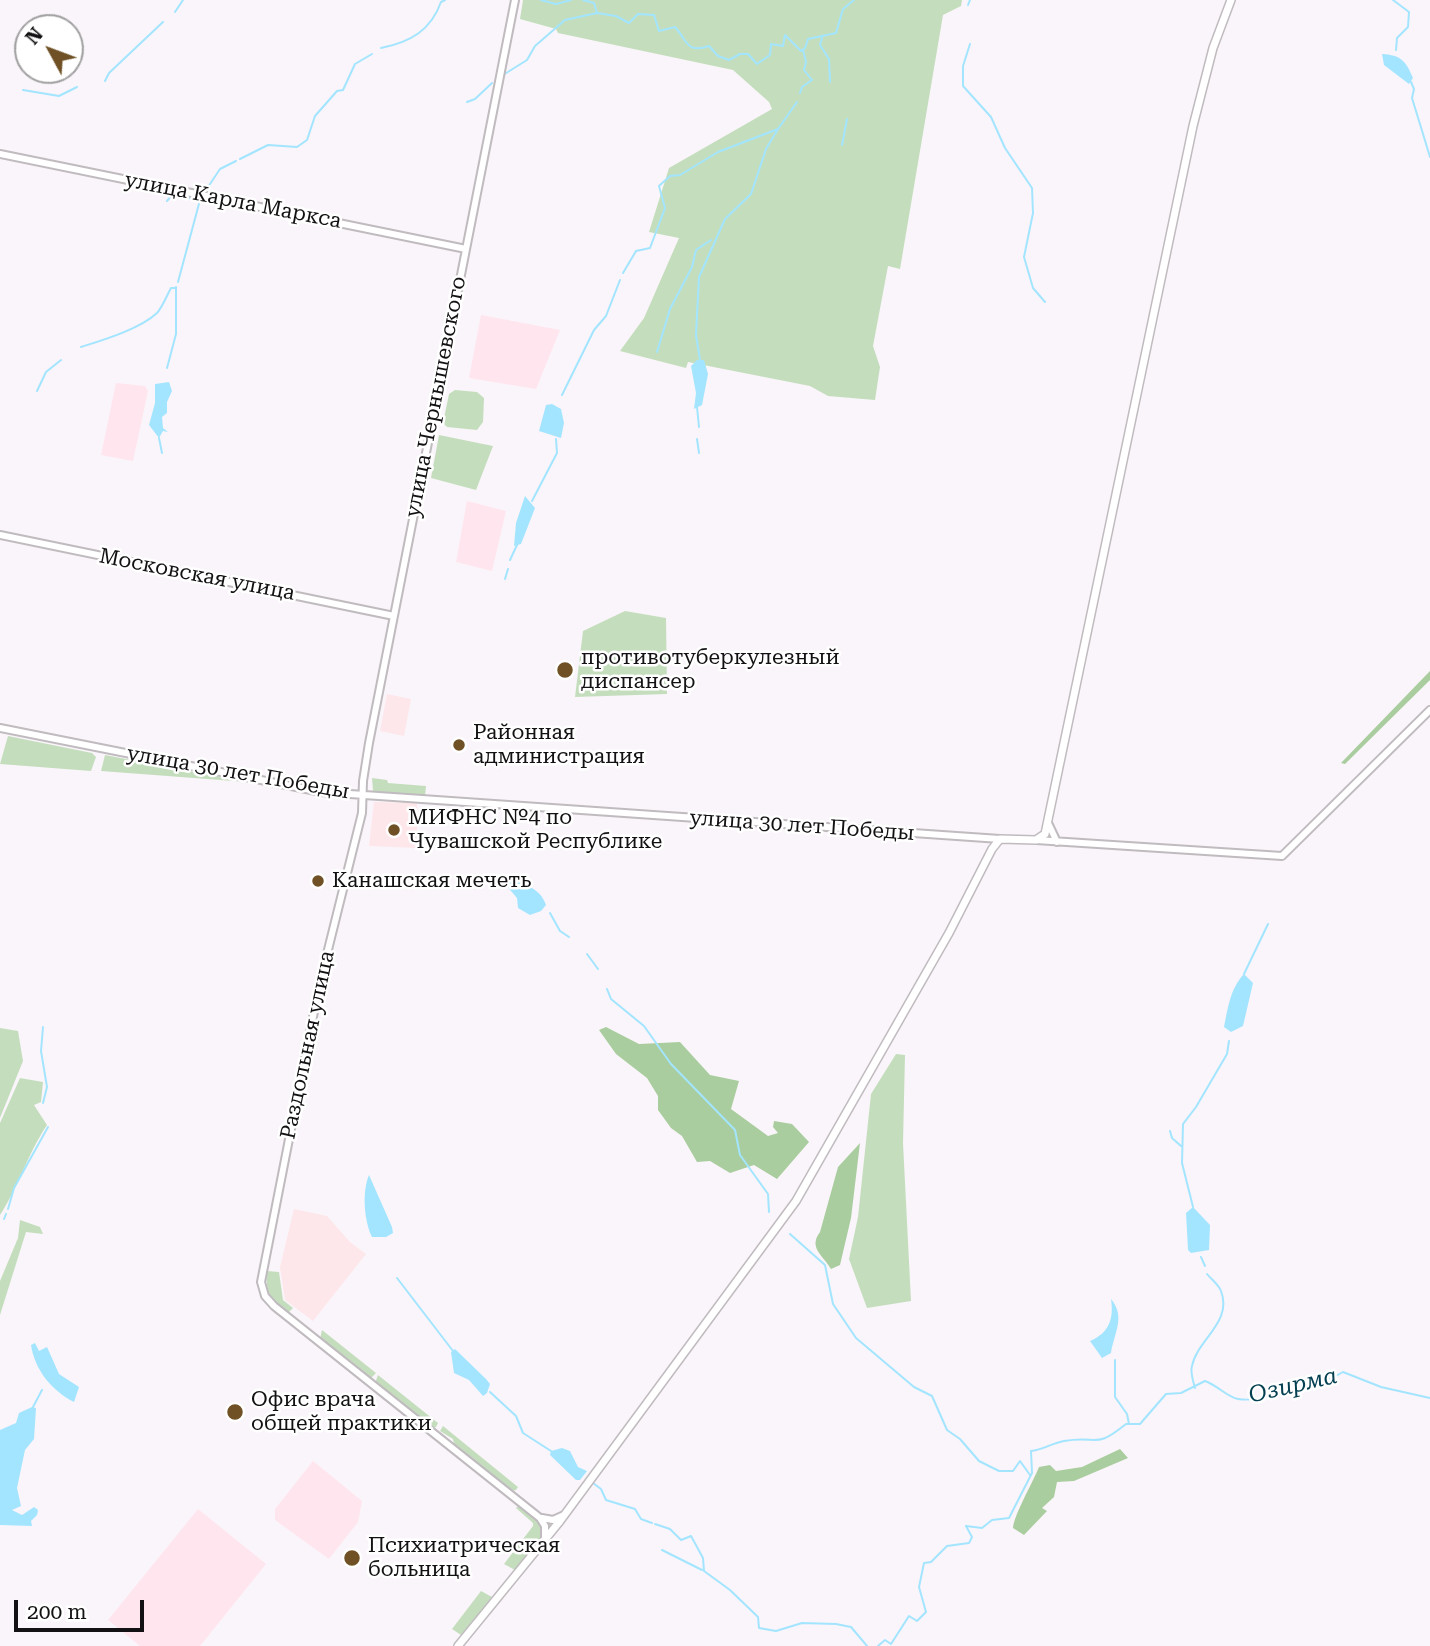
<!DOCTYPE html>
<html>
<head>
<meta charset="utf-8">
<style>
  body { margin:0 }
  #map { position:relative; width:1430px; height:1646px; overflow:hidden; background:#faf5fa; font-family:"Roboto Serif",serif }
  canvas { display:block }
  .north { position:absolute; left:14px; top:14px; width:70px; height:70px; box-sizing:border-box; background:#fff; border:2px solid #a1a0a1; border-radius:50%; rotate:311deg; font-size:19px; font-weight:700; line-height:28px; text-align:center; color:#131113 }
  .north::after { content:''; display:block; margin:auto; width:24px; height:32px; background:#6f5125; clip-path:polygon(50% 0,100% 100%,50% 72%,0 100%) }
  .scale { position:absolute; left:14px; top:1600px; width:130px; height:32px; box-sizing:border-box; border:4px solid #131113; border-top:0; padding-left:9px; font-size:21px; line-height:24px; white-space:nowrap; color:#131113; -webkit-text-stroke:5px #fff; paint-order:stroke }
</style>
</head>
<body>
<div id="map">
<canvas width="1430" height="1646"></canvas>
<div class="north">N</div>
<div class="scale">200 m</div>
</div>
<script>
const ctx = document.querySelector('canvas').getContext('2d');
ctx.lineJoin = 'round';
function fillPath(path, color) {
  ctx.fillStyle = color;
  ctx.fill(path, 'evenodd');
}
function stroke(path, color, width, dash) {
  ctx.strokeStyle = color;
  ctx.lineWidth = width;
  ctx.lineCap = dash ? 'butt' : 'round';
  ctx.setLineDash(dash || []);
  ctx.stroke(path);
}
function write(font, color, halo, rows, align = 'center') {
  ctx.font = font + ' "Roboto Serif",serif';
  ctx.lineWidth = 5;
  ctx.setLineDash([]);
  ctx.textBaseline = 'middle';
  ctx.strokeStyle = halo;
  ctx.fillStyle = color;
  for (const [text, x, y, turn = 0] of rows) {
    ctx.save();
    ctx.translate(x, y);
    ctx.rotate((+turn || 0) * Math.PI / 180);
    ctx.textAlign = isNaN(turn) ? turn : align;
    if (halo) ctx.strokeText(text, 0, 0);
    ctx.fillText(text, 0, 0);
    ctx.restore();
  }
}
const commercial = new Path2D(`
  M387 694 411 699 404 736 380 731Z
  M374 802 417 803V848L369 846Z
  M294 1209 327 1216 350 1242 366 1254 313 1321 285 1300 280 1267Z`);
const education = new Path2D(`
  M481 315 560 330 536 389 469 378Z
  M116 383 145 386 148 391 133 461 101 455Z
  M467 501 506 511 492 571 456 562Z
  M313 1461 362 1501 358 1522 329 1559 275 1520V1509Z
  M198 1509 266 1564 200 1646H140L108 1620Z`);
const green = new Path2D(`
  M523 0H962L961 6 943 15 900 269 888 266 873 346 880 367 875 400 828 396 810 386 688 362 686 368 620 351 644 318 679 238 649 232 669 168 772 109 769 102 733 70 558 33 556 29 520 19Z
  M455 390 477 392 484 398 483 422 477 430 447 427 443 423 449 394Z
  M439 435 493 446 476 490 431 478Z
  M625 611 666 618 667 694 575 697 583 631Z
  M8 736 92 753 96 757 91 771 0 764Z
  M105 755 247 782 101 771Z
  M372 778 387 780 388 783 426 786 425 796 373 791Z
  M0 1028 18 1031 23 1061 0 1118Z
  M896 1054 905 1055 903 1143 911 1301 867 1308 849 1259 858 1217 871 1094Z
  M20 1078 43 1082 41 1102 34 1105 47 1125C28 1153 17 1190 0 1215V1123Z
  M20 1220 40 1227 43 1234 26 1232 0 1315V1281L18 1238Z
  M267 1271 279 1272 283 1300 293 1308 289 1312C272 1307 264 1288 267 1271Z
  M322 1330 376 1373 371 1378 320 1339Z
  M378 1375 438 1423 436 1427 432 1428 375 1383Z
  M443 1426 518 1487 516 1490 512 1491 454 1444 453 1439 440 1431Z
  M519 1505C532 1514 544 1522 540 1539L515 1570 504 1564 533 1526V1523L516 1508Z
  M481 1591 492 1597 461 1635 452 1629Z`);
const forest = new Path2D(`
  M1430 671V680L1345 764 1341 763Z
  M606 1027 639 1044 680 1042 710 1075 739 1081 731 1109 768 1136 778 1133 773 1127 774 1121 792 1124 809 1142 777 1179 754 1165 730 1173 710 1161 697 1162 682 1136 671 1128 658 1110V1096L647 1078 616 1054 599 1030Z
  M860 1143 851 1218 840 1265 831 1269C823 1255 808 1248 820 1232L838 1167Z
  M1120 1449 1128 1458 1074 1481 1057 1482 1054 1497 1042 1508 1047 1511 1024 1535 1013 1528C1014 1515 1033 1482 1039 1467L1050 1465 1056 1471 1082 1467Z`);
const water = new Path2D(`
  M1382 54C1401 55 1406 61 1413 78L1409 84 1384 65Z
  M697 360H704L708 374 702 405 694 409 696 393 691 366Z
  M169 382 172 391 167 402V413L162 417 163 428 168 432 163 431 159 438 149 425 155 403V384Z
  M552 404 561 409 564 423 561 438 539 431 546 405Z
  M525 496 535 508 521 544 514 546 516 523Z
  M508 879C523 884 540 887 546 905L541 911 530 915 518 908 517 898 505 884Z
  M1244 974 1253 983 1243 1026 1231 1032 1224 1027C1228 1008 1230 989 1244 974Z
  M369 1175 392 1227 393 1233 386 1237H372C364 1220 362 1192 369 1175Z
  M1193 1207 1210 1225 1209 1250 1191 1253 1188 1250 1186 1213Z
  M1111 1299C1126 1317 1114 1333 1111 1353L1102 1358 1090 1341C1109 1333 1114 1319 1111 1299Z
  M35 1343 39 1351 47 1347 59 1374 79 1387 74 1402C51 1390 35 1370 31 1345Z
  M455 1349 486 1379 490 1384 487 1393 483 1396 469 1380 454 1373 451 1352Z
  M32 1407 36 1408 34 1439 25 1450 17 1488 21 1506 12 1510 22 1515 34 1507 38 1510 37 1515 31 1521 32 1526 0 1525V1430L16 1423 19 1413Z
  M562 1448 570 1451 578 1467 587 1471 580 1480H576L550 1455 551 1451Z`);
const stream = new Path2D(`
  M541 0 556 4 571 0
  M583 0 594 3 597 13 616 16 629 23 638 14 654 15 659 31 675 27C687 40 686 54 709 46L718 56 729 60 740 54H748L757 64 770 55 771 44 783 46 785 35 801 51 805 48 808 39 836 33 843 9 854 0
  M1393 0 1409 12 1408 27 1397 38 1396 50
  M968 5 970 0
  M175 12 183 0
  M822 38 820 45 829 59 830 82
  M970 44 963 66V86L991 117 1005 148 1032 188 1033 213 1024 257 1033 288 1045 302
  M381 48C411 42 431 30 441 2L445 0
  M503 75 527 60 535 46 565 20 597 13
  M105 81 109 73 163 22
  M1411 82 1414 89 1412 98 1430 157
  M23 90 59 96 77 87
  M800 93 802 87 812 80 804 70 806 62 803 50
  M467 102 475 99 492 83
  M842 145 847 119
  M240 159 268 145 297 147 307 140 315 116 337 91 343 90 355 64 372 54
  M206 190 220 169 236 161
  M167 201 172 195
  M623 273 636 251 650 248 665 208 659 186 670 176 680 175 718 152 778 129 797 102
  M178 282 200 200 179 196
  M81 347C103 340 140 329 157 313 163 306 166 297 171 288H176
  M657 352 670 309 692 267 696 250 711 240
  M700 360 696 335 699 277 725 219 751 194 766 149 778 129
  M167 368 176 334V287
  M37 391 46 372 61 360
  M562 395 594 330 606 316 620 280
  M697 407 699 427
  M159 438 162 453
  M697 439 699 453
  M532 501 557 453 556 439
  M510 560 517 545
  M505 579 508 569
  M550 913 560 931 569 937
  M587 954 598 969
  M1244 974 1268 924
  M607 989 611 999 644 1026 671 1064 735 1130 740 1155 768 1194 769 1212
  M43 1103 47 1087 41 1051 43 1027
  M1170 1131 1172 1138 1181 1146
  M1193 1207 1182 1163 1183 1124 1196 1107 1227 1054 1229 1041
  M8 1209 14 1188 48 1127
  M4 1219 6 1214
  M790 1234 825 1265 833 1304 856 1338 914 1387 932 1396 947 1430 960 1439 979 1461 999 1471H1013L1020 1461 1030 1475
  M1201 1257 1205 1266
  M397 1278 453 1351
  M1115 1360V1397L1127 1414 1129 1424
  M1195 1388C1193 1381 1190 1372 1192 1366 1197 1340 1233 1322 1221 1291 1219 1285 1211 1279 1207 1274
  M490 1392 516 1416 523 1433 551 1451
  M33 1407 42 1390
  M593 1483 601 1489 606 1500 635 1509 641 1519 652 1523
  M655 1524 670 1529 681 1540 691 1536 703 1558 704 1571 730 1590 758 1617 759 1628 776 1631 802 1623 836 1624 851 1627 867 1646
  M662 1550 702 1570
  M878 1646 885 1640 891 1644 909 1616 917 1621 926 1612 919 1587 924 1563 931 1562 947 1546 969 1543 972 1537 966 1526 982 1528 992 1520 1009 1518 1032 1473 1031 1451C1043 1450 1052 1443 1064 1441 1099 1435 1094 1450 1126 1424H1140L1166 1394 1181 1393 1205 1381C1217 1385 1227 1397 1238 1399 1263 1403 1321 1385 1343 1372L1381 1387 1430 1398`);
const minor = new Path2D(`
  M515 0 369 743 363 781 362 813 319 986 261 1282 265 1296 274 1306 540 1518 545 1526V1539
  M0 154 466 249
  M0 535 394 616
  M0 728 321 792 1000 839
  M1048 823 1057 842
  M1036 840 1282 856 1430 710
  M542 1518 553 1520 564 1515`);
const major = new Path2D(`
  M458 1646 560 1521 796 1201 949 933 992 849 1000 839 1036 840 1045 834 1193 126 1213 48 1231 0`);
const markers = [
  [565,670,9,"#6f5125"],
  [459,745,7,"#6f5125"],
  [394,830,7,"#6f5125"],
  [318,881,7,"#6f5125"],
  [235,1412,9,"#6f5125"],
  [352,1558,9,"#6f5125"]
];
const streetNames = [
  ["улица Карла Маркса",233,201,11],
  ["улица Чернышевского",436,397,-79],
  ["Московская улица",197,575,11],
  ["улица 30 лет Победы",238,773,10],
  ["улица 30 лет Победы",802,826,4],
  ["Раздольная улица",308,1045,-78]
];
const poiNames = [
  ["противотуберкулезный",581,658],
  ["диспансер",581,682],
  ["Районная",473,733],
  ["администрация",473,757],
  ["МИФНС №4 по",408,818],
  ["Чувашской Республике",408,842],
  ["Канашская мечеть",332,881],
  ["Офис врача",251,1400],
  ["общей практики",251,1424],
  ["Психиатрическая",368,1546],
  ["больница",368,1570]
];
const waterNames = [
  ["Озирма",1293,1386,-13]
];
fillPath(commercial, '#fde7ea');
fillPath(education, '#ffe5ee');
fillPath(green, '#c4debd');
fillPath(forest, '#a9cd9e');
fillPath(water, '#a3e5ff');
stroke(stream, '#a3e5ff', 2);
stroke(minor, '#c0bbbf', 10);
stroke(major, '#c0bbbf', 10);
stroke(minor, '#fff', 6);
stroke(major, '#fff', 7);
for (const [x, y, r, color] of markers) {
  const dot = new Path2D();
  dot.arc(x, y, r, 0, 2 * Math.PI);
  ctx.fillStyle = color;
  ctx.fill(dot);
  stroke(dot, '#fff', 2.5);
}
write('21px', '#131113', '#fff', streetNames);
write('21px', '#131113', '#fff', poiNames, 'left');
write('italic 23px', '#044052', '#fff', waterNames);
</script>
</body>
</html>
